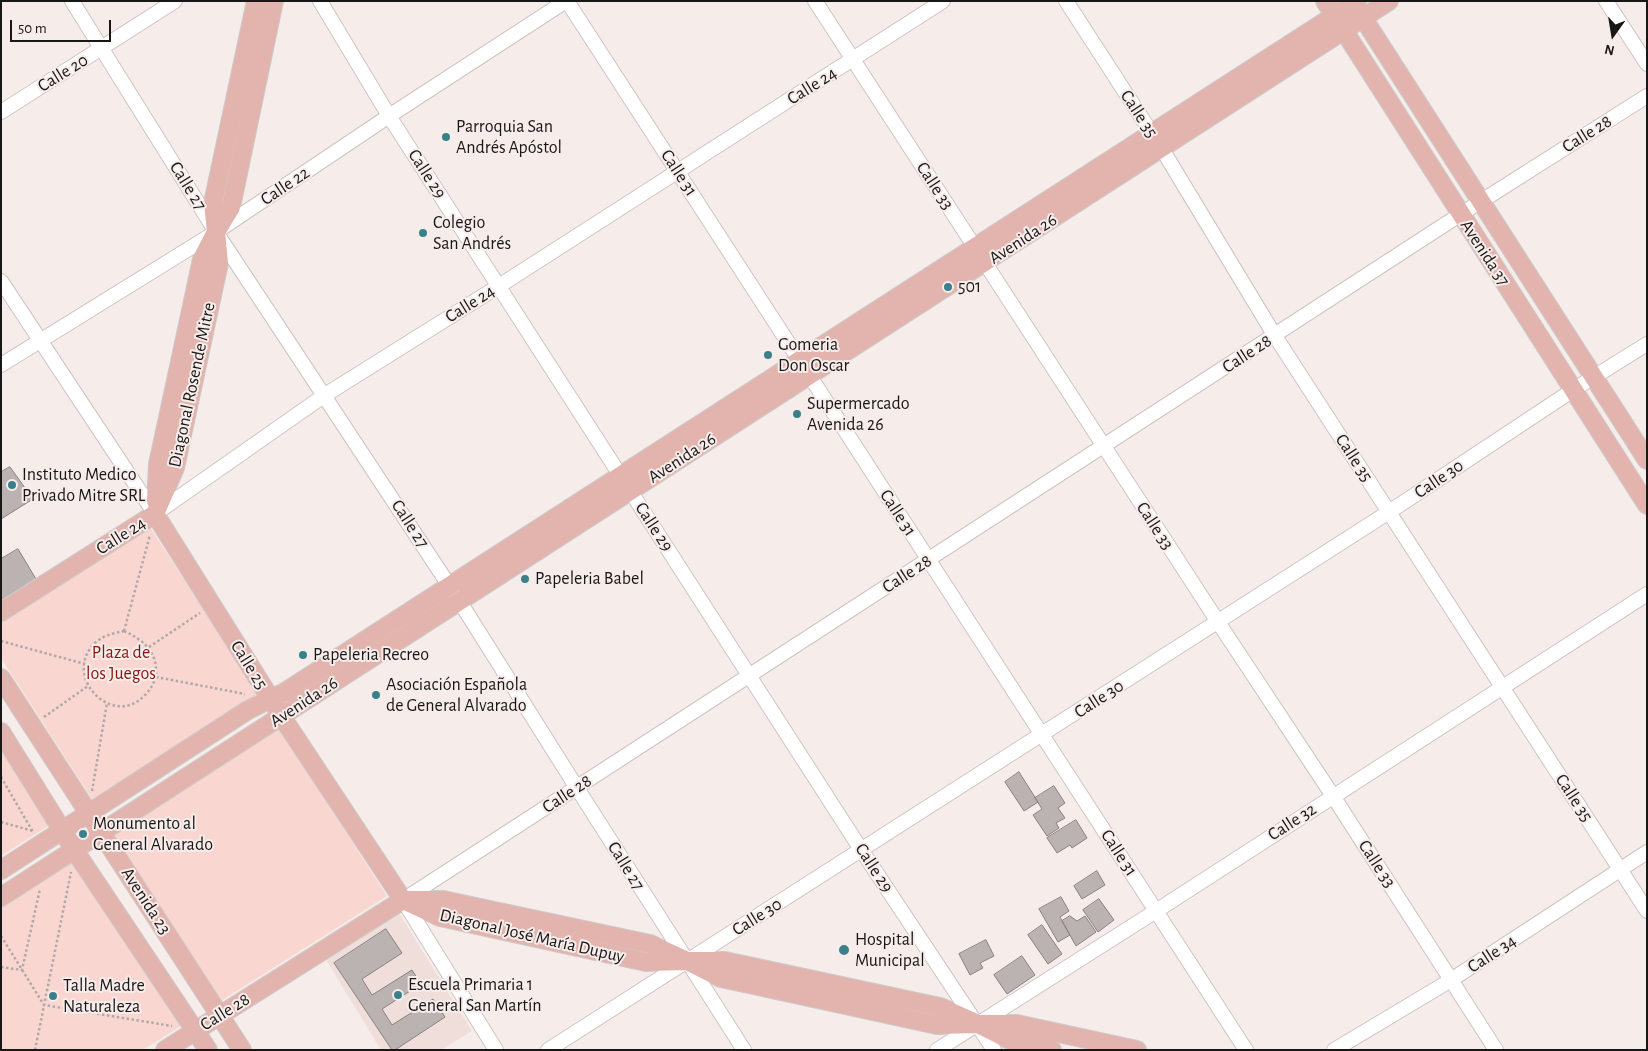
<!DOCTYPE html>
<html>
<head>
<meta charset="utf-8">
<style>
  body { margin:0 }
  #map { position:relative; width:1648px; height:1051px; overflow:hidden; background:#f6edeb; font-family:"Alegreya Sans",sans-serif }
  canvas { display:block }
  .frame { position:absolute; inset:0; border:2px solid #191616; pointer-events:none }
  .north { position:absolute; left:1588px; top:10px; width:50px; height:50px; -webkit-text-stroke:4px #f6edeb; paint-order:stroke; rotate:193deg; font-size:14px; font-weight:700; line-height:20px; text-align:center; color:#191616 }
  .north::after { content:''; display:block; margin:auto; width:18px; height:22px; background:#191616; clip-path:polygon(50% 0,100% 100%,50% 72%,0 100%) }
  .scale { position:absolute; left:10px; top:20px; width:101px; height:22px; box-sizing:border-box; border:2px solid #191616; border-top:0; padding-left:6px; font-size:15px; line-height:18px; white-space:nowrap; color:#191616; -webkit-text-stroke:4px #f6edeb; paint-order:stroke }
</style>
</head>
<body>
<div id="map">
<canvas width="1648" height="1051"></canvas>
<div class="frame"></div>
<div class="north">N</div>
<div class="scale">50 m</div>
</div>
<script>
const ctx = document.querySelector('canvas').getContext('2d');
ctx.lineJoin = 'round';
function fillPath(path, color) {
  ctx.fillStyle = color;
  ctx.fill(path, 'evenodd');
}
function stroke(path, color, width, dash) {
  ctx.strokeStyle = color;
  ctx.lineWidth = width;
  ctx.lineCap = dash ? 'butt' : 'round';
  ctx.setLineDash(dash || []);
  ctx.stroke(path);
}
function write(font, color, halo, rows, align = 'center') {
  ctx.font = font + ' "Alegreya Sans",sans-serif';
  ctx.lineWidth = 4;
  ctx.setLineDash([]);
  ctx.textBaseline = 'middle';
  ctx.strokeStyle = halo;
  ctx.fillStyle = color;
  for (const [text, x, y, turn = 0] of rows) {
    ctx.save();
    ctx.translate(x, y);
    ctx.rotate((+turn || 0) * Math.PI / 180);
    ctx.textAlign = isNaN(turn) ? turn : align;
    if (halo) ctx.strokeText(text, 0, 0);
    ctx.fillText(text, 0, 0);
    ctx.restore();
  }
}
const built = new Path2D(`
  M399 913 472 1031 441 1050H381L325 958Z`);
const green = new Path2D(`
  M150 527 258 694 92 799 1 658V621Z
  M279 728 387 896 221 1001 114 834Z
  M1 751 48 826 1 856Z
  M73 860 181 1026 143 1050H1V906Z`);
const building = new Path2D(`
  M10 467 33 499 1 519V472Z
  M18 549 36 579 1 602V559Z
  M1019 772 1038 802 1024 811 1005 782Z
  M1054 786 1065 803 1058 808 1065 818 1056 823 1059 828 1047 836 1033 815 1042 809 1035 798Z
  M1076 820 1087 838 1072 848 1070 845 1057 853 1047 838Z
  M1097 871 1105 885 1082 899 1074 886Z
  M1061 897 1069 911 1060 917 1070 935 1058 942 1039 909Z
  M1099 899 1114 920 1098 932 1083 910Z
  M1070 916 1077 921 1085 916 1096 932 1076 946 1062 921Z
  M1042 925 1062 954 1048 964 1028 935Z
  M386 929 402 953 362 979 372 995 412 970 421 984 382 1009 392 1025 433 999 445 1017 395 1050H392L334 963Z
  M986 940 994 956 980 963 983 968 970 975 959 954Z
  M1022 956 1035 975 1007 994 994 975Z`);
const path = new Path2D(`
  M124 631C141 639 155 649 156 669 157 680 151 689 144 696 112 729 60 675 96 642 104 635 115 633 124 631Z
  M124 631 150 535
  M1 641 85 664
  M149 647 200 613
  M156 677 245 694
  M44 717 88 686
  M1 777 33 832
  M92 791 107 703
  M1 822 33 831
  M1 936 44 1005 172 1026
  M1 967 22 970 40 889
  M35 1050 71 872`);
const minor = new Path2D(`
  M72 1 216 232 460 602 577 788 744 1050
  M320 1 389 116 862 851 994 1050
  M567 1 1246 1050
  M815 1 1218 622 1333 796 1496 1050
  M1066 1 1162 149 1275 336 1647 911
  M1606 1 1647 64
  M1 112 175 1
  M1 281 155 514 325 395 499 286 943 1
  M1 365 216 232 389 116 566 1
  M496 1050 403 900 1461 214 1647 96
  M548 1050 1389 512 1573 390 1647 344
  M937 1050 1156 911 1647 594
  M1334 1050 1451 980 1647 852`);
const major = new Path2D(`
  M1325 1 1647 505
  M1358 10 1647 460
  M156 501 158 464 202 259 216 232 213 203 256 1
  M155 514 175 468 219 263 216 232 231 207 274 1
  M155 514 282 717 403 900
  M1 612 155 514
  M1 678 242 1050
  M1 732 75 851 208 1050
  M1 870 248 710 285 692 1357 1
  M1 897 1389 1
  M403 900H443L650 944 687 961H725L940 1007 978 1024H1017L1137 1050
  M408 902 440 917 646 962 687 961 721 978 937 1025 978 1024 1012 1041 1052 1050
  M165 1050 403 900`);
const markers = [
  [446,137,5,"#3a808b"],
  [423,233,5,"#3a808b"],
  [948,287,5,"#3a808b"],
  [768,355,5,"#3a808b"],
  [797,414,5,"#3a808b"],
  [12,485,5,"#3a808b"],
  [525,579,5,"#3a808b"],
  [303,655,5,"#3a808b"],
  [376,695,5,"#3a808b"],
  [83,834,5,"#3a808b"],
  [844,950,6,"#3a808b"],
  [398,995,5,"#3a808b"],
  [53,996,5,"#3a808b"]
];
const streetNames = [
  ["Calle 20",63,73,-32],
  ["Calle 24",812,86,-32],
  ["Calle 35",1139,114,57],
  ["Calle 28",1587,134,-32],
  ["Calle 31",679,173,57],
  ["Calle 29",427,174,57],
  ["Calle 27",188,186,58],
  ["Calle 22",285,186,-34],
  ["Calle 33",935,186,57],
  ["Avenida 26",1023,239,-33],
  ["Avenida 37",1485,253,57],
  ["Calle 24",470,304,-32],
  ["Calle 28",1247,354,-33],
  ["Diagonal Rosende Mitre",192,385,-78],
  ["Avenida 26",682,458,-33],
  ["Calle 35",1354,458,57],
  ["Calle 30",1439,479,-34],
  ["Calle 31",898,513,57],
  ["Calle 27",410,524,57],
  ["Calle 33",1155,526,57],
  ["Calle 29",654,527,57],
  ["Calle 24",121,536,-32],
  ["Calle 28",907,574,-33],
  ["Calle 25",249,665,58],
  ["Calle 30",1099,699,-33],
  ["Avenida 26",304,702,-33],
  ["Calle 28",567,794,-33],
  ["Calle 35",1574,798,57],
  ["Calle 32",1292,822,-33],
  ["Calle 31",1119,853,57],
  ["Calle 33",1377,864,57],
  ["Calle 27",626,866,58],
  ["Calle 29",874,868,57],
  ["Avenida 23",146,901,57],
  ["Calle 30",757,917,-32],
  ["Diagonal José María Dupuy",532,936,13],
  ["Calle 34",1492,954,-33],
  ["Calle 28",225,1012,-32]
];
const poiNames = [
  ["Parroquia San",456,127],
  ["Andrés Apóstol",456,148],
  ["Colegio",433,223],
  ["San Andrés",433,244],
  ["501",958,287],
  ["Gomeria",778,345],
  ["Don Oscar",778,366],
  ["Supermercado",807,404],
  ["Avenida 26",807,425],
  ["Instituto Medico",22,475],
  ["Privado Mitre SRL",22,496],
  ["Papeleria Babel",535,579],
  ["Papeleria Recreo",313,655],
  ["Asociación Española",386,685],
  ["de General Alvarado",386,706],
  ["Monumento al",93,824],
  ["General Alvarado",93,845],
  ["Hospital",855,940],
  ["Municipal",855,961],
  ["Escuela Primaria 1",408,985],
  ["General San Martín",408,1006],
  ["Talla Madre",63,986],
  ["Naturaleza",63,1007]
];
const parkNames = [
  ["Plaza de",121,653],
  ["los Juegos",121,674]
];
fillPath(built, '#f0dedb');
fillPath(green, '#fad6d1');
fillPath(building, '#bbb3b1');
stroke(building, '#898180', 1);
stroke(minor, '#cdc4c3', 16);
stroke(major, '#ccc', 20);
stroke(path, '#b0a9a8', 2.5, [2.5, 2.5]);
stroke(minor, '#fff', 14);
stroke(major, '#e3b4ad', 18);
for (const [x, y, r, color] of markers) {
  const dot = new Path2D();
  dot.arc(x, y, r, 0, 2 * Math.PI);
  ctx.fillStyle = color;
  ctx.fill(dot);
  stroke(dot, '#f6edeb', 2);
}
write('18px', '#191616', '#f6edeb', streetNames);
write('18px', '#191616', '#f6edeb', poiNames, 'left');
write('18px', '#88150f', '#f6edeb', parkNames);
</script>
</body>
</html>
